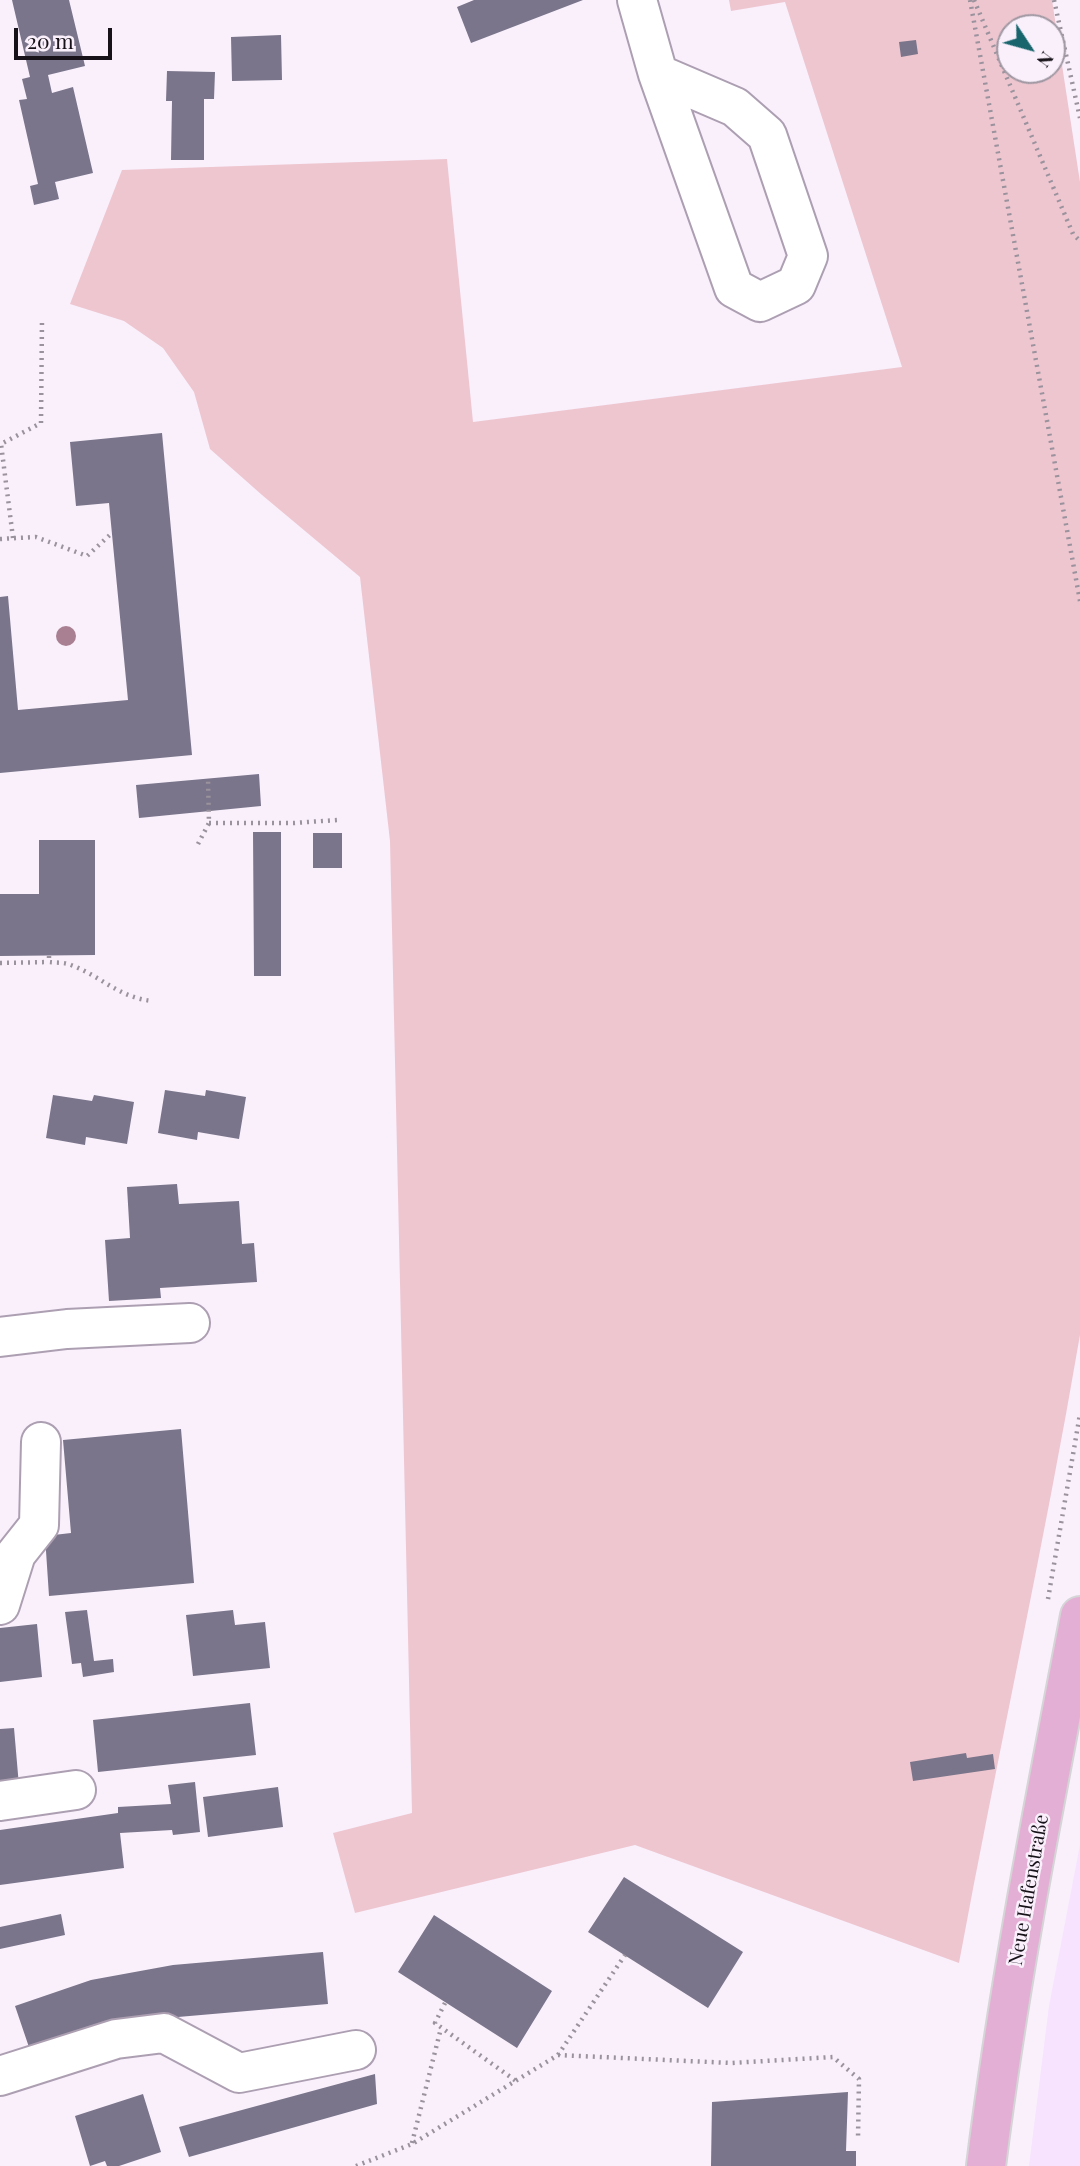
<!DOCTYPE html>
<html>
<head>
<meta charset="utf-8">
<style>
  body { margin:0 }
  #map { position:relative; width:1080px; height:2166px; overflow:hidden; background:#f9f0fc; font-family:"Playfair Display",serif }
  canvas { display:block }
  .north { position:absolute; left:996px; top:14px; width:70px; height:70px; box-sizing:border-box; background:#f9f0fc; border:2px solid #9f97a1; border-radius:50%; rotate:126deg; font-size:19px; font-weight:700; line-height:28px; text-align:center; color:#171219 }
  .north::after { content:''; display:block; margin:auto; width:24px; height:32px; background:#18656d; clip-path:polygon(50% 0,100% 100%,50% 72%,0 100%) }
  .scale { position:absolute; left:14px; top:28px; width:98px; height:32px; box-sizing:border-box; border:4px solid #171219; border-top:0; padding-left:9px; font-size:21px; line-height:24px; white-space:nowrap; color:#171219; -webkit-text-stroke:5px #f9f0fc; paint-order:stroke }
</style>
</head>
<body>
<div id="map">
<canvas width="1080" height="2166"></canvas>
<div class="north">N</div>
<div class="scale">20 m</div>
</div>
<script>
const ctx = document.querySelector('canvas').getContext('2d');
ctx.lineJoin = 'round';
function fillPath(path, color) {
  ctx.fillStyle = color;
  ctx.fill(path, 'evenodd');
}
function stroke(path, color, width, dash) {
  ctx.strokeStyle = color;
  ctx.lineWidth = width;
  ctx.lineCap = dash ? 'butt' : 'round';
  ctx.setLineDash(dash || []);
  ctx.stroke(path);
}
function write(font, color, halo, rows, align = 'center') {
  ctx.font = font + ' "Playfair Display",serif';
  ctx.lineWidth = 5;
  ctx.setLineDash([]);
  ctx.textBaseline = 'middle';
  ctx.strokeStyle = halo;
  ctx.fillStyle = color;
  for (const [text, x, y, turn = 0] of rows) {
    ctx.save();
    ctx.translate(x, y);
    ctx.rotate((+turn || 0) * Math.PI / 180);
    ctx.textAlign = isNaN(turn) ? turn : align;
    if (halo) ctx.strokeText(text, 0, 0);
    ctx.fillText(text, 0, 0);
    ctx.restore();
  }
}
const built = new Path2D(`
  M1080 1845V2166H1029L1049 2006Z`);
const green = new Path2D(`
  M729 0H1052L1080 182V1335C1044 1545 998 1753 959 1963L635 1845 355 1913 333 1833 412 1813 390 841 360 577 262 495 210 449 194 392 163 348 124 321 70 304 122 170 447 159 473 422 902 367 785 2 731 11ZM1010 28H1052V70H1010Z`);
const building = new Path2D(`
  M12 0H69L85 66 48 75 52 93 73 87 93 173 55 182 59 199 34 205 30 186 38 184 19 100 27 99 22 79 30 77Z
  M474 0H583L471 43 457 7Z
  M281 35 282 80 232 81 231 37Z
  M916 40 918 54 901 57 899 42Z
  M167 71 215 72 214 99H204V160H171L172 101H166Z
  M162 433 192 755 0 773V597L8 596 18 710 128 700 109 503 76 506 70 442Z
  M259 774 261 806 139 818 136 785Z
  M253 832H281V976H254Z
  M313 833H342V868H313Z
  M39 840H95V955L0 956V894H39Z
  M165 1090 205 1096 206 1090 246 1097 239 1139 198 1132 197 1140 158 1133Z
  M53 1095 92 1101 94 1095 134 1102 127 1144 86 1137 85 1145 46 1138Z
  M177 1184 179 1204 239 1201 242 1244 254 1243 257 1282 160 1288 161 1298 109 1301 105 1240 130 1238 127 1187Z
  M181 1429 194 1583 49 1596 45 1536 71 1533 63 1440Z
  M87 1610 94 1661 113 1659 114 1672 83 1677 81 1663 72 1664 65 1612Z
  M233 1610 235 1625 265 1622 270 1668 193 1676 186 1615Z
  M37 1624 42 1677 0 1682V1628Z
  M250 1703 256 1755 98 1772 93 1720Z
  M14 1728 19 1786 0 1787V1729Z
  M966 1753 967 1758 993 1754 995 1769 913 1781 910 1762Z
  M195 1782 200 1832 173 1835 172 1830 120 1833 124 1868 0 1885V1830L118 1813V1807L171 1804 168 1785Z
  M278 1787 283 1827 208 1837 203 1797Z
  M624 1877 743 1952 708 2008 588 1932Z
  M61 1914 65 1935 0 1949V1927Z
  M434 1915 552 1991 517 2048 398 1972Z
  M323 1952 328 2004 178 2017 107 2027 32 2056 15 2006 91 1980 173 1965Z
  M375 2074 377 2104 189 2157 179 2127Z
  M848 2092 846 2151H856V2166H711L712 2102Z
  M143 2094 161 2152 119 2166H107L105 2161 90 2166 75 2116Z`);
const path = new Path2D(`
  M970 0 1080 601
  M974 0 1073 234 1080 241
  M1054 0 1080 118
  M13 538 1 444 41 423 42 319
  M0 539 36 537 87 556 112 533
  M209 823H294L337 820
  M198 844 209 823 208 779
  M49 956V962C56 963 64 962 71 965 101 976 119 998 153 1001
  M0 963 49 962
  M1048 1599 1080 1414
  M445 2003 435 2023 516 2081
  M558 2055 625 1955
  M412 2143 441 2028
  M356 2166 412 2144 558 2055 731 2063 833 2057 859 2079 858 2138`);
const minor = new Path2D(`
  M637 0 658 74 734 288 760 302 796 285 808 256 767 135 735 107 658 74
  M0 1337 67 1329 190 1323
  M0 1605 16 1554 39 1525 41 1442
  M0 1801 76 1790
  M0 2076 116 2039 164 2033 239 2073 356 2050`);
const major = new Path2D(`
  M986 2166C1009 1981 1045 1799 1080 1616`);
const trees = [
  [66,636]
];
const streetNames = [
  ["Neue Hafenstraße",1029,1890,-80]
];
fillPath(built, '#f7e3fe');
fillPath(green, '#eec6d0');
fillPath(building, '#7a758a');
stroke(minor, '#ad9fb2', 42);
stroke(major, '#d5d4d6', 42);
stroke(path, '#9a929c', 4.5, [2, 5]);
stroke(minor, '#fff', 38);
stroke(major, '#e4afd4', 38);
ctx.fillStyle = '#a97f92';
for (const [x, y] of trees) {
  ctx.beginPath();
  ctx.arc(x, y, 10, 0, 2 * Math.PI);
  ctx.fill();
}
write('19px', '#171219', '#f9f0fc', streetNames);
</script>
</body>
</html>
